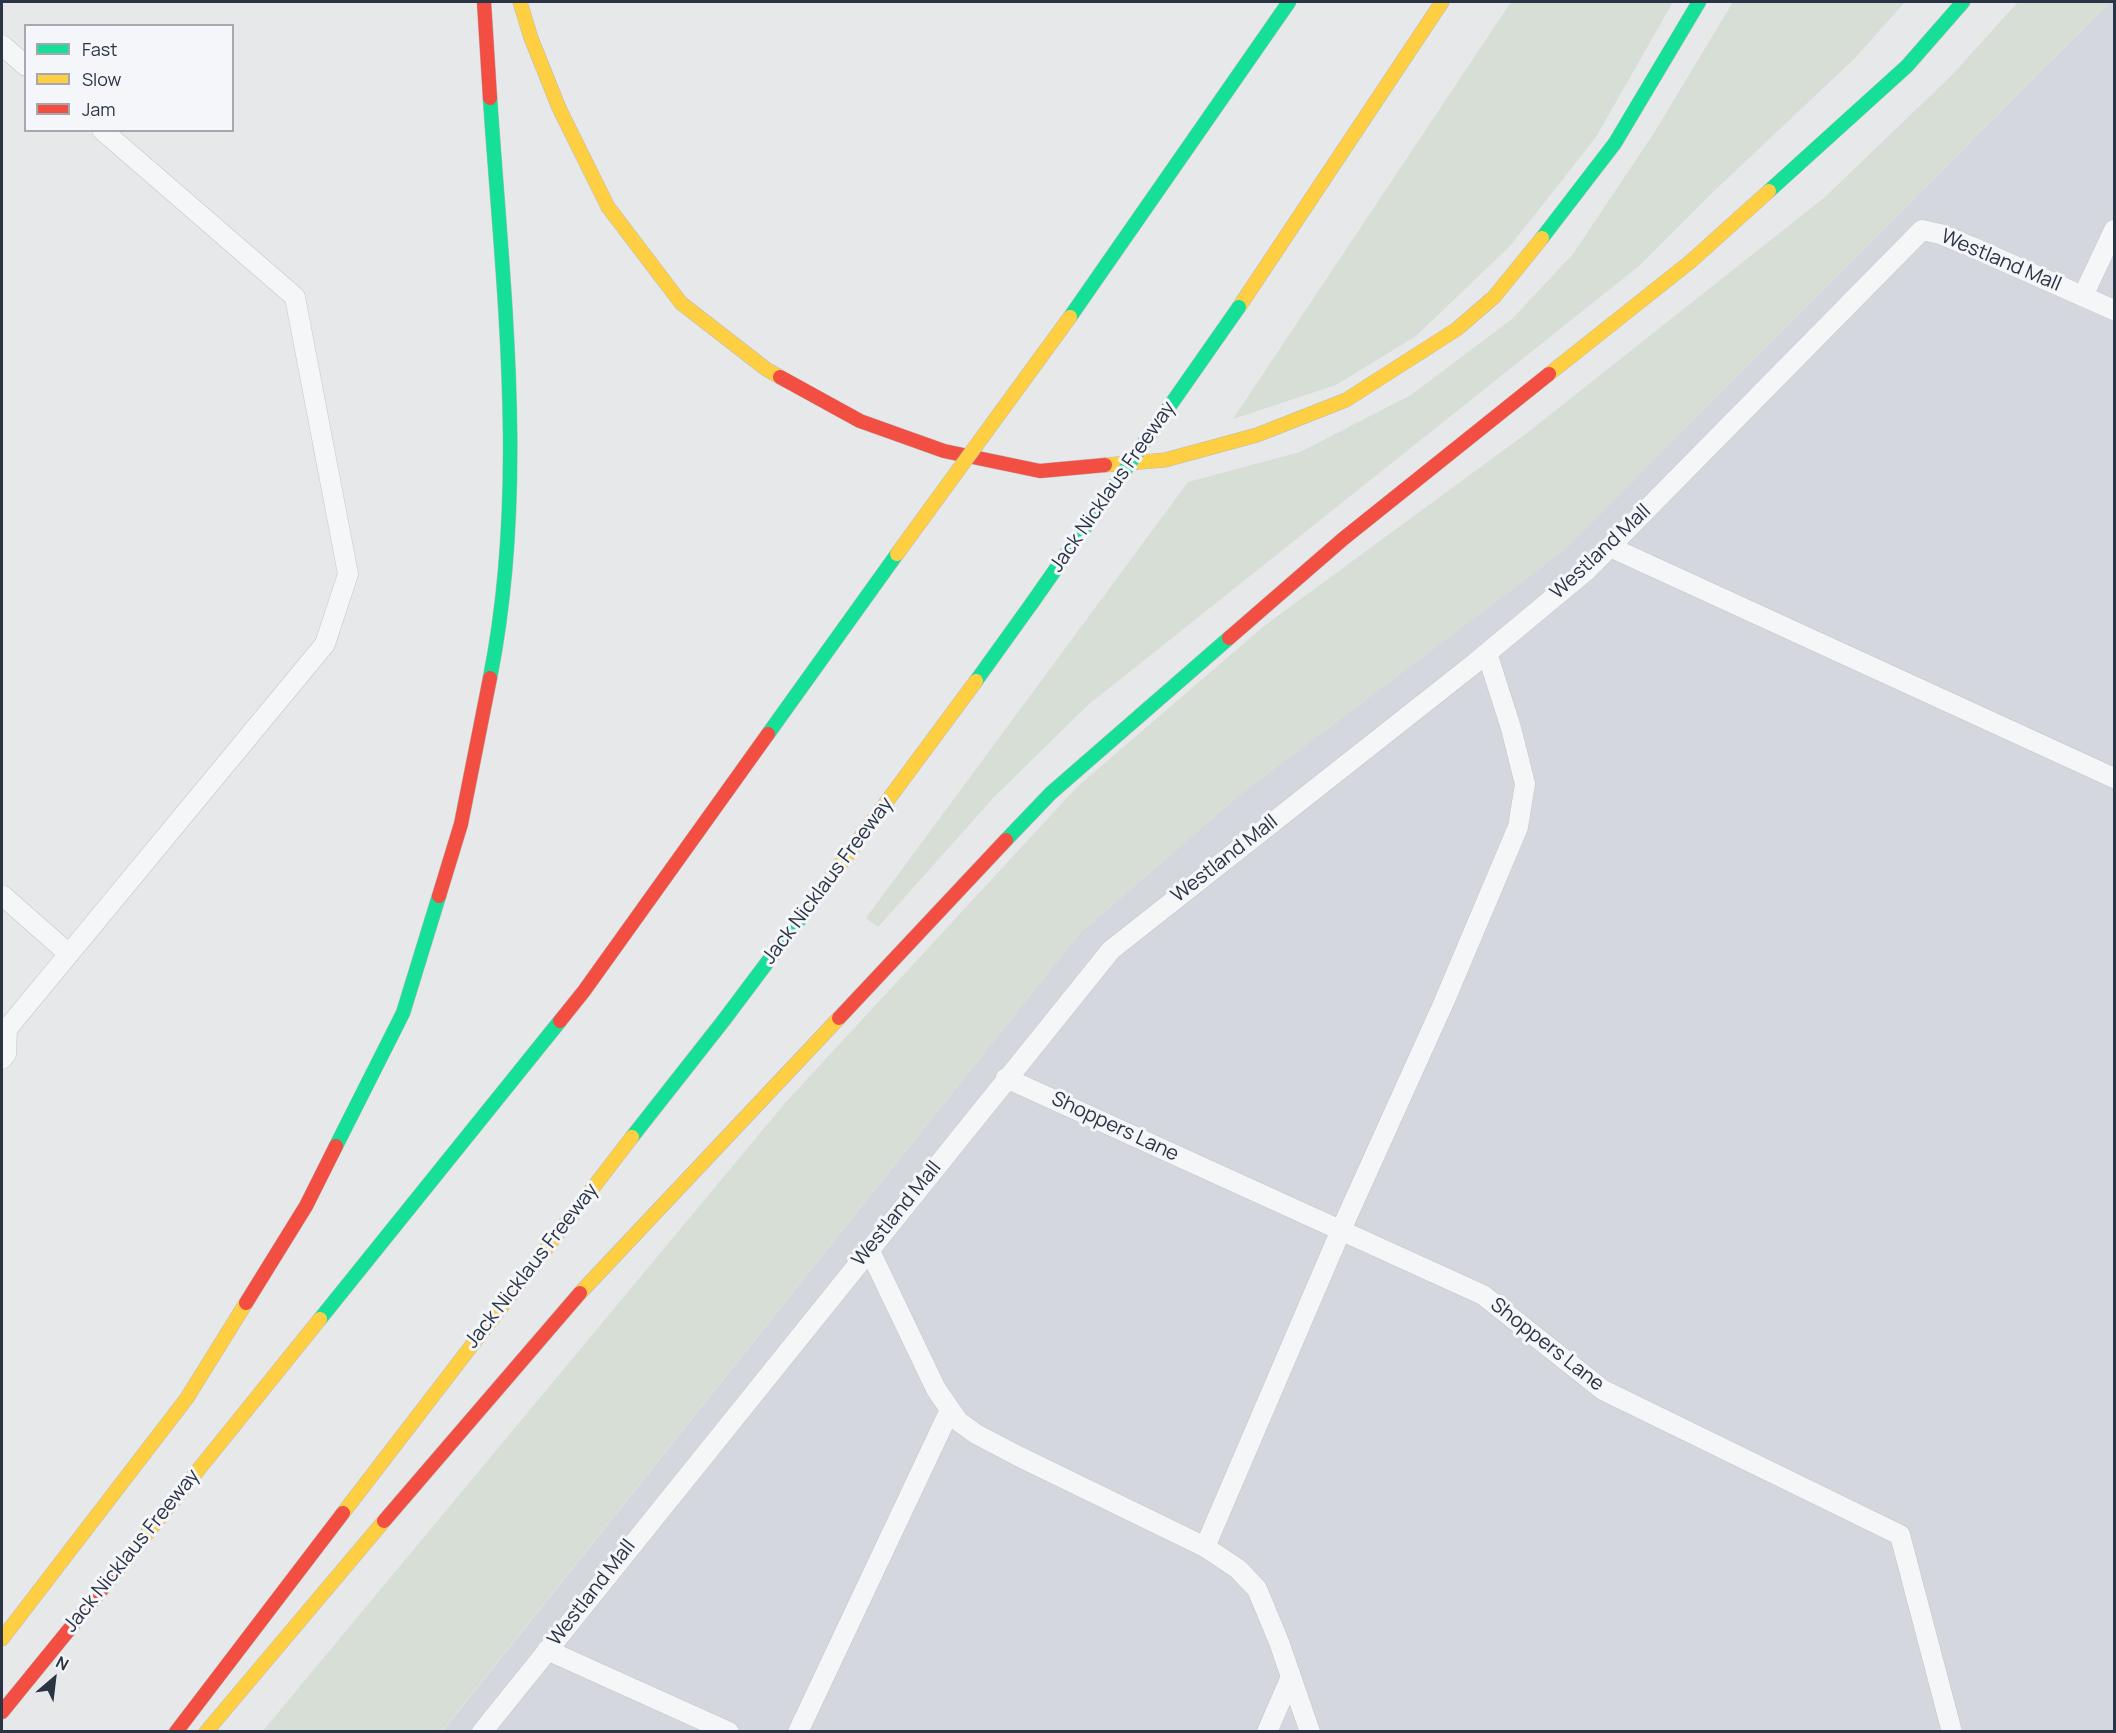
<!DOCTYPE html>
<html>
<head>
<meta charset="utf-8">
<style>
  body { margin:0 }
  #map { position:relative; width:2116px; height:1733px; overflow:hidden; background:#e6e8ea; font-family:Manrope,sans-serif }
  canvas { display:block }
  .frame { position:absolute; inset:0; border:3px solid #2b3445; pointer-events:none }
  .legend { position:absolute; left:24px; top:24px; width:210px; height:108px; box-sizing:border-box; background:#f4f6f9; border:2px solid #a4a8b1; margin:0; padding:8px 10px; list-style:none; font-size:18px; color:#2b3445 }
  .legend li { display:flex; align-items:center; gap:12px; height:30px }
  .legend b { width:30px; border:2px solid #a4a8b1 }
  .north { position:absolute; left:24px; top:1649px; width:60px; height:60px; -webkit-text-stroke:4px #f4f6f9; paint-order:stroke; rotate:28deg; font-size:16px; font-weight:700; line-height:24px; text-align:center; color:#2b3445 }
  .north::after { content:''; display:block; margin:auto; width:21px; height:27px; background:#2b3445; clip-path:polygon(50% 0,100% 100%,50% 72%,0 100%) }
</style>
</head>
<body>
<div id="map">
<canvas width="2116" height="1733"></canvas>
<div class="frame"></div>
<ul class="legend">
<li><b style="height:8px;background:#16e098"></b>Fast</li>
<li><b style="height:8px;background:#ffcf43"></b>Slow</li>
<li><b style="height:8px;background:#f24e42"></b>Jam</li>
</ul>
<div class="north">N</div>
</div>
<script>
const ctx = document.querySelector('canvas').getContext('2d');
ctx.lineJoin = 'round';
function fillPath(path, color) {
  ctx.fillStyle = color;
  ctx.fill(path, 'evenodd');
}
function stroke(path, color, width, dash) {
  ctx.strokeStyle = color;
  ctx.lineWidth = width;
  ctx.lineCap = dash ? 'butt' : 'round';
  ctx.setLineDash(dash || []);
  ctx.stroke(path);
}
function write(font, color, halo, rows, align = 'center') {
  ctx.font = font + ' Manrope,sans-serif';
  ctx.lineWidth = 6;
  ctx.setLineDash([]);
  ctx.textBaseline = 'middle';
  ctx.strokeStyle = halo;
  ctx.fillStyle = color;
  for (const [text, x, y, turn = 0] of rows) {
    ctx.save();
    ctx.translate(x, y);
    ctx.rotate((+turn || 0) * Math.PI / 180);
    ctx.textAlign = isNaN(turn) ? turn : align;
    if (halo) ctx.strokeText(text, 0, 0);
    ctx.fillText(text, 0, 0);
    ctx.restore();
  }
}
const built = new Path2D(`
  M2110 2H2114V1731L442 1732 1080 933 1242 793 1564 550Z`);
const green = new Path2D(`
  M1511 2H1673L1596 137 1510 246 1416 336 1336 385 1233 419Z
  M1733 2H1905L1854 59 1713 192 1639 266 1088 705 995 796 878 927 866 918 1188 482 1300 452 1411 395 1512 319 1573 254 1654 133Z
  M2018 2H2110L1564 550 1242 793 1080 933 442 1731 262 1732 785 1103 1077 787 1264 626 1527 433 1825 197 1952 75Z`);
const lane = new Path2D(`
  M2 45 26 66
  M2083 296 2114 230
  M1610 547 2114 778
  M2 895 69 954
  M2 1059 6 1054 7 1029 325 644 348 574 295 297 102 130
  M1006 1078 1483 1295 1603 1390 1900 1535 1952 1732
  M869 1249 936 1389 958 1421 976 1434 1018 1456 1205 1547 1341 1230 1444 1002 1518 827 1525 784 1511 728 1487 653
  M1205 1547 1238 1569 1257 1589 1279 1642 1310 1732
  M547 1650 729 1732
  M482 1732 1111 950 1475 663 1587 570 1922 230 1940 234 1972 247 2114 310
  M798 1732 950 1410
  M1267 1732 1291 1677`);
const fast = new Path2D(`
  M1769 191 1907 66 1963 2
  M1542 238 1615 143 1699 2
  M1070 317 1289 2
  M490 678C528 488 503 290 490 98
  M976 681 1032 603
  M768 734 897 554
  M1006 840 1051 793 1229 638
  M632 1137 724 1020 811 904
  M336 1146 403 1013 439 896
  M320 1319 560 1021`);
const slow = new Path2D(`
  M520 2 531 38 559 108 608 207 681 303 766 369 780 377
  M1239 307 1442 2
  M1549 374 1690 262 1769 191
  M1105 465 1165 460 1257 435 1346 400 1457 329 1494 297 1542 238
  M811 904 976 681
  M580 1293 839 1018
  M343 1513 632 1137
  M120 1567 320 1319
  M2 1639 187 1398 246 1303
  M206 1732 384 1521`);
const jam = new Path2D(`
  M484 2 490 98
  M780 377 860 421 944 451 1040 471 1105 465
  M1229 638 1343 539 1549 374
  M439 896 461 824 490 678
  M839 1018 1006 840
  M560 1021 584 991 768 734
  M246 1303 306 1206 336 1146
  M384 1521 580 1293
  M2 1712 120 1567
  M176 1732 343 1513`);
const fastBridge = new Path2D(`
  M1032 603 1239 307`);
const slowBridge = new Path2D(`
  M897 554 1070 317`);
const streetNames = [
  ["Westland Mall",2001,261,23],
  ["Jack Nicklaus Freeway",1113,487,-55],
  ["Westland Mall",1601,552,-43],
  ["Westland Mall",1225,859,-38],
  ["Jack Nicklaus Freeway",828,881,-53],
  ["Shoppers Lane",1115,1127,25],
  ["Westland Mall",897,1214,-51],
  ["Jack Nicklaus Freeway",532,1266,-52],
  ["Shoppers Lane",1547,1345,38],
  ["Jack Nicklaus Freeway",132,1551,-51],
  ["Westland Mall",592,1593,-52]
];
fillPath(built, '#d4d7dd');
fillPath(green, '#d6ded6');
stroke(lane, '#c4c6c8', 21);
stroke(fast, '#b8bbbf', 15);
stroke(slow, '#b8bbbf', 15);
stroke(jam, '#b8bbbf', 15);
stroke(lane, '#f5f6f7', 20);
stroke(fast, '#16e098', 14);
stroke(slow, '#ffcf43', 14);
stroke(jam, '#f24e42', 14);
stroke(fastBridge, '#b8bbbf', 15, []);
stroke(slowBridge, '#b8bbbf', 15, []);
stroke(fastBridge, '#16e098', 14);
stroke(slowBridge, '#ffcf43', 14);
write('20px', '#2b3445', '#f4f6f9', streetNames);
</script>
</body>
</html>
